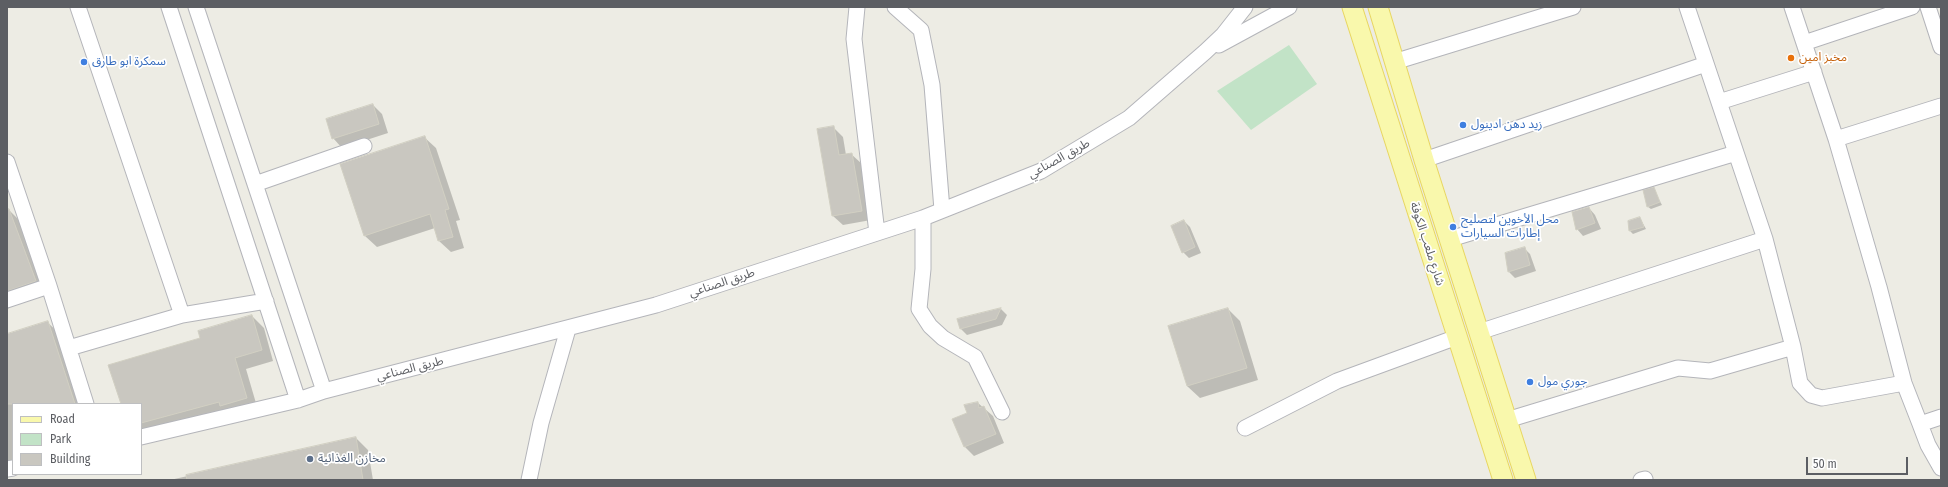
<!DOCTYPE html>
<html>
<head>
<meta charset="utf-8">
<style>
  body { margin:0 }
  #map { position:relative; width:1948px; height:487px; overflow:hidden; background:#edece4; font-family:"Fira Sans Condensed",sans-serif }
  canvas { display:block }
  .frame { position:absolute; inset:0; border:8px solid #5c5e63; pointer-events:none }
  .legend { position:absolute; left:12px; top:403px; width:130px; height:72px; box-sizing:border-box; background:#fff; border:1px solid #bebfc1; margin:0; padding:5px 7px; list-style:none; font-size:12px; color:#5c5e63 }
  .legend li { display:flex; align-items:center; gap:8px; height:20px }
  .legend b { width:20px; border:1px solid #bebfc1 }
  .scale { position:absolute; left:1806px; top:457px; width:102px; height:18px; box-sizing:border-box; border:2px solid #5c5e63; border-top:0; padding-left:5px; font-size:12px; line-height:14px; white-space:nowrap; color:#5c5e63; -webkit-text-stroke:3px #fff; paint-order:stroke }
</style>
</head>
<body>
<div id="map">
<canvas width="1948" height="487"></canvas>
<div class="frame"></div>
<ul class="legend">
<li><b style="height:5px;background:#f9f8ac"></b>Road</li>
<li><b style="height:11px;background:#c2e3c7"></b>Park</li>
<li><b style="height:11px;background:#c9c7c0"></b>Building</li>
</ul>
<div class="scale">50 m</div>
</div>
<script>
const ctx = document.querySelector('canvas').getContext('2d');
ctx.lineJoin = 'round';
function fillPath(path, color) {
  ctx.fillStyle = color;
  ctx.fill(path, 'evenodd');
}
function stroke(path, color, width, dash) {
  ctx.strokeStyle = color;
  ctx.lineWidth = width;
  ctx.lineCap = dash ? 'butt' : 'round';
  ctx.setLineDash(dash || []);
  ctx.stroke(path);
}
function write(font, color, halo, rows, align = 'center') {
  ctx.font = font + ' "Fira Sans Condensed","Noto Sans Arabic",sans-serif';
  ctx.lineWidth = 3.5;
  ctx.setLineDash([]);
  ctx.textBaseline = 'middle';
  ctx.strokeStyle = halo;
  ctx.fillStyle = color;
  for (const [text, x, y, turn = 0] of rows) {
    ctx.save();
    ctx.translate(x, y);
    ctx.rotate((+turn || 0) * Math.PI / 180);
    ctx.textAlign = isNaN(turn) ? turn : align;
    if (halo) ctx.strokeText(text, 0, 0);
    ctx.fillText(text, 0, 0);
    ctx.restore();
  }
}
const green = new Path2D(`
  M1289 45 1317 84 1251 130 1217 91Z`);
const shadow = new Path2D(`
  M373 105 382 114 388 133 342 148 333 138Z
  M833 127 843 137 846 155 851 154 861 163 871 220 843 225 833 216Z
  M424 137 436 148 460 220 456 221 464 248 451 252 439 241 435 228 377 247 365 236 342 164Z
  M1653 189 1662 205 1651 209 1648 207Z
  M1589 208 1595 215 1601 229 1583 236 1577 229Z
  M7 210H9L19 220 46 292 15 302 7 310Z
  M1640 218 1646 229 1633 234 1630 231V221Z
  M1184 221 1190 227 1201 253 1189 258 1183 252Z
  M1524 248 1530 254 1536 271 1515 278 1509 272 1507 254Z
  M1001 309 1007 315 1002 325 967 335 960 328 958 320Z
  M1228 309 1240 321 1258 380 1200 398 1187 386Z
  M252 316 264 328 273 361 246 369 258 410 141 436V404H123L201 338Z
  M47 322 60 334 82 404H13V465L7 467V337Z
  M978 403 993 416 1004 443 974 456 965 447 954 419 969 413Z
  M356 438 368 450 373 480H170Z`);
const building = new Path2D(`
  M373 104 379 124 332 139 326 119Z
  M834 126 839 155 852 153 862 211 832 216 817 129Z
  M425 136 449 209 445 210 453 237 438 241 430 214 364 236 340 164Z
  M1654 187 1660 202 1647 207 1643 190Z
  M1589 207 1595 223 1576 230 1572 212Z
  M9 209 36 281 7 291V210Z
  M1640 217 1644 227 1629 231 1628 221Z
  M1184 220 1195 247 1182 253 1171 226Z
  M1525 247 1530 265 1508 272 1505 253Z
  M1001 308 996 319 960 329 957 319Z
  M1228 308 1247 368 1187 386 1168 326Z
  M252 315 262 350 235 358 247 398 220 406 219 402 141 423V404H121L108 365 200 338 198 331Z
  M48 321 75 404H7V334Z
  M978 402 979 408 984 406 996 434 964 447 952 419 967 413 964 405Z
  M356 437 363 480H187L186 475Z`);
const minor = new Path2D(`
  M78 7 182 315
  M169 7 298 400
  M196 7 324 391
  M857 7 854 39 877 233
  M895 7 921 30 932 85 942 210
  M1687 7 1765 239 1793 347 1800 383 1811 395 1822 398 1904 383
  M1792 7 1836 139 1879 287 1904 383 1920 424 1941 417
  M1928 7 1941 47
  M1804 43 1912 7
  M1219 45 1289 7
  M1394 62 1573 7
  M1719 102 1814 72
  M1836 139 1941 106
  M1424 160 1706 64
  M7 162 49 286 86 404
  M255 184 364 146
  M923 218V269L919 309 930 326 943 338 975 357 1002 412
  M1450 239 1736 153
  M7 300 49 286
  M1479 332 1765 239
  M69 348 182 315 266 301
  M1507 420 1678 368 1710 371 1793 347
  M1920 424 1928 445 1941 468
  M1245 428 1337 381 1457 337
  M141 437 298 400 324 391 656 305 923 218 1041 171 1129 118 1205 52 1223 35 1245 7
  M7 469 13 468
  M529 480 541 423 568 329
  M1641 480 1645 479`);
const major = new Path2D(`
  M1352 7 1503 480
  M1378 7 1424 160 1526 480`);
const markers = [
  [1791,58,4,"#e8710a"],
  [84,62,4,"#3f7fe0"],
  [1463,125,4,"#3f7fe0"],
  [1453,227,4,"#3f7fe0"],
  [1530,382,4,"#3f7fe0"],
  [310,459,4,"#5c6f8a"]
];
const foodNames = [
  ["مخبز امين",1799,58]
];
const shopNames = [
  ["سمكرة ابو طارق",92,62],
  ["زيد دهن ادينول",1471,125],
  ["محل الأخوين لتصليح",1461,220],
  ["إطارات السيارات",1461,234],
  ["جوري مول",1538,382]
];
const streetNames = [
  ["طريق الصناعي",1059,159,-29],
  ["شارع ملعب الكوفة",1427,244,72],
  ["طريق الصناعي",722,283,-18],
  ["طريق الصناعي",410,369,-14]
];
const serviceNames = [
  ["مخازن الغذائية",318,459]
];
fillPath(green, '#c2e3c7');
fillPath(shadow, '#0003');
fillPath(building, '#c9c7c0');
stroke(building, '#d1cfc2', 1);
stroke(minor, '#b4b5ba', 17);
stroke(major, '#e8d662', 21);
stroke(minor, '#fff', 15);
stroke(major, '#f9f8ac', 19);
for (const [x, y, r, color] of markers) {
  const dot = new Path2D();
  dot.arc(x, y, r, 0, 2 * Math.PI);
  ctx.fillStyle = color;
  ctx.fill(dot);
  stroke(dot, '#fff', 1.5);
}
write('12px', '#c56008', '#fff', foodNames, 'left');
write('12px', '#366cbe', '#fff', shopNames, 'left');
write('12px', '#5c5e63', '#fff', streetNames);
write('12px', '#4e5e75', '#fff', serviceNames, 'left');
</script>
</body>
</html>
